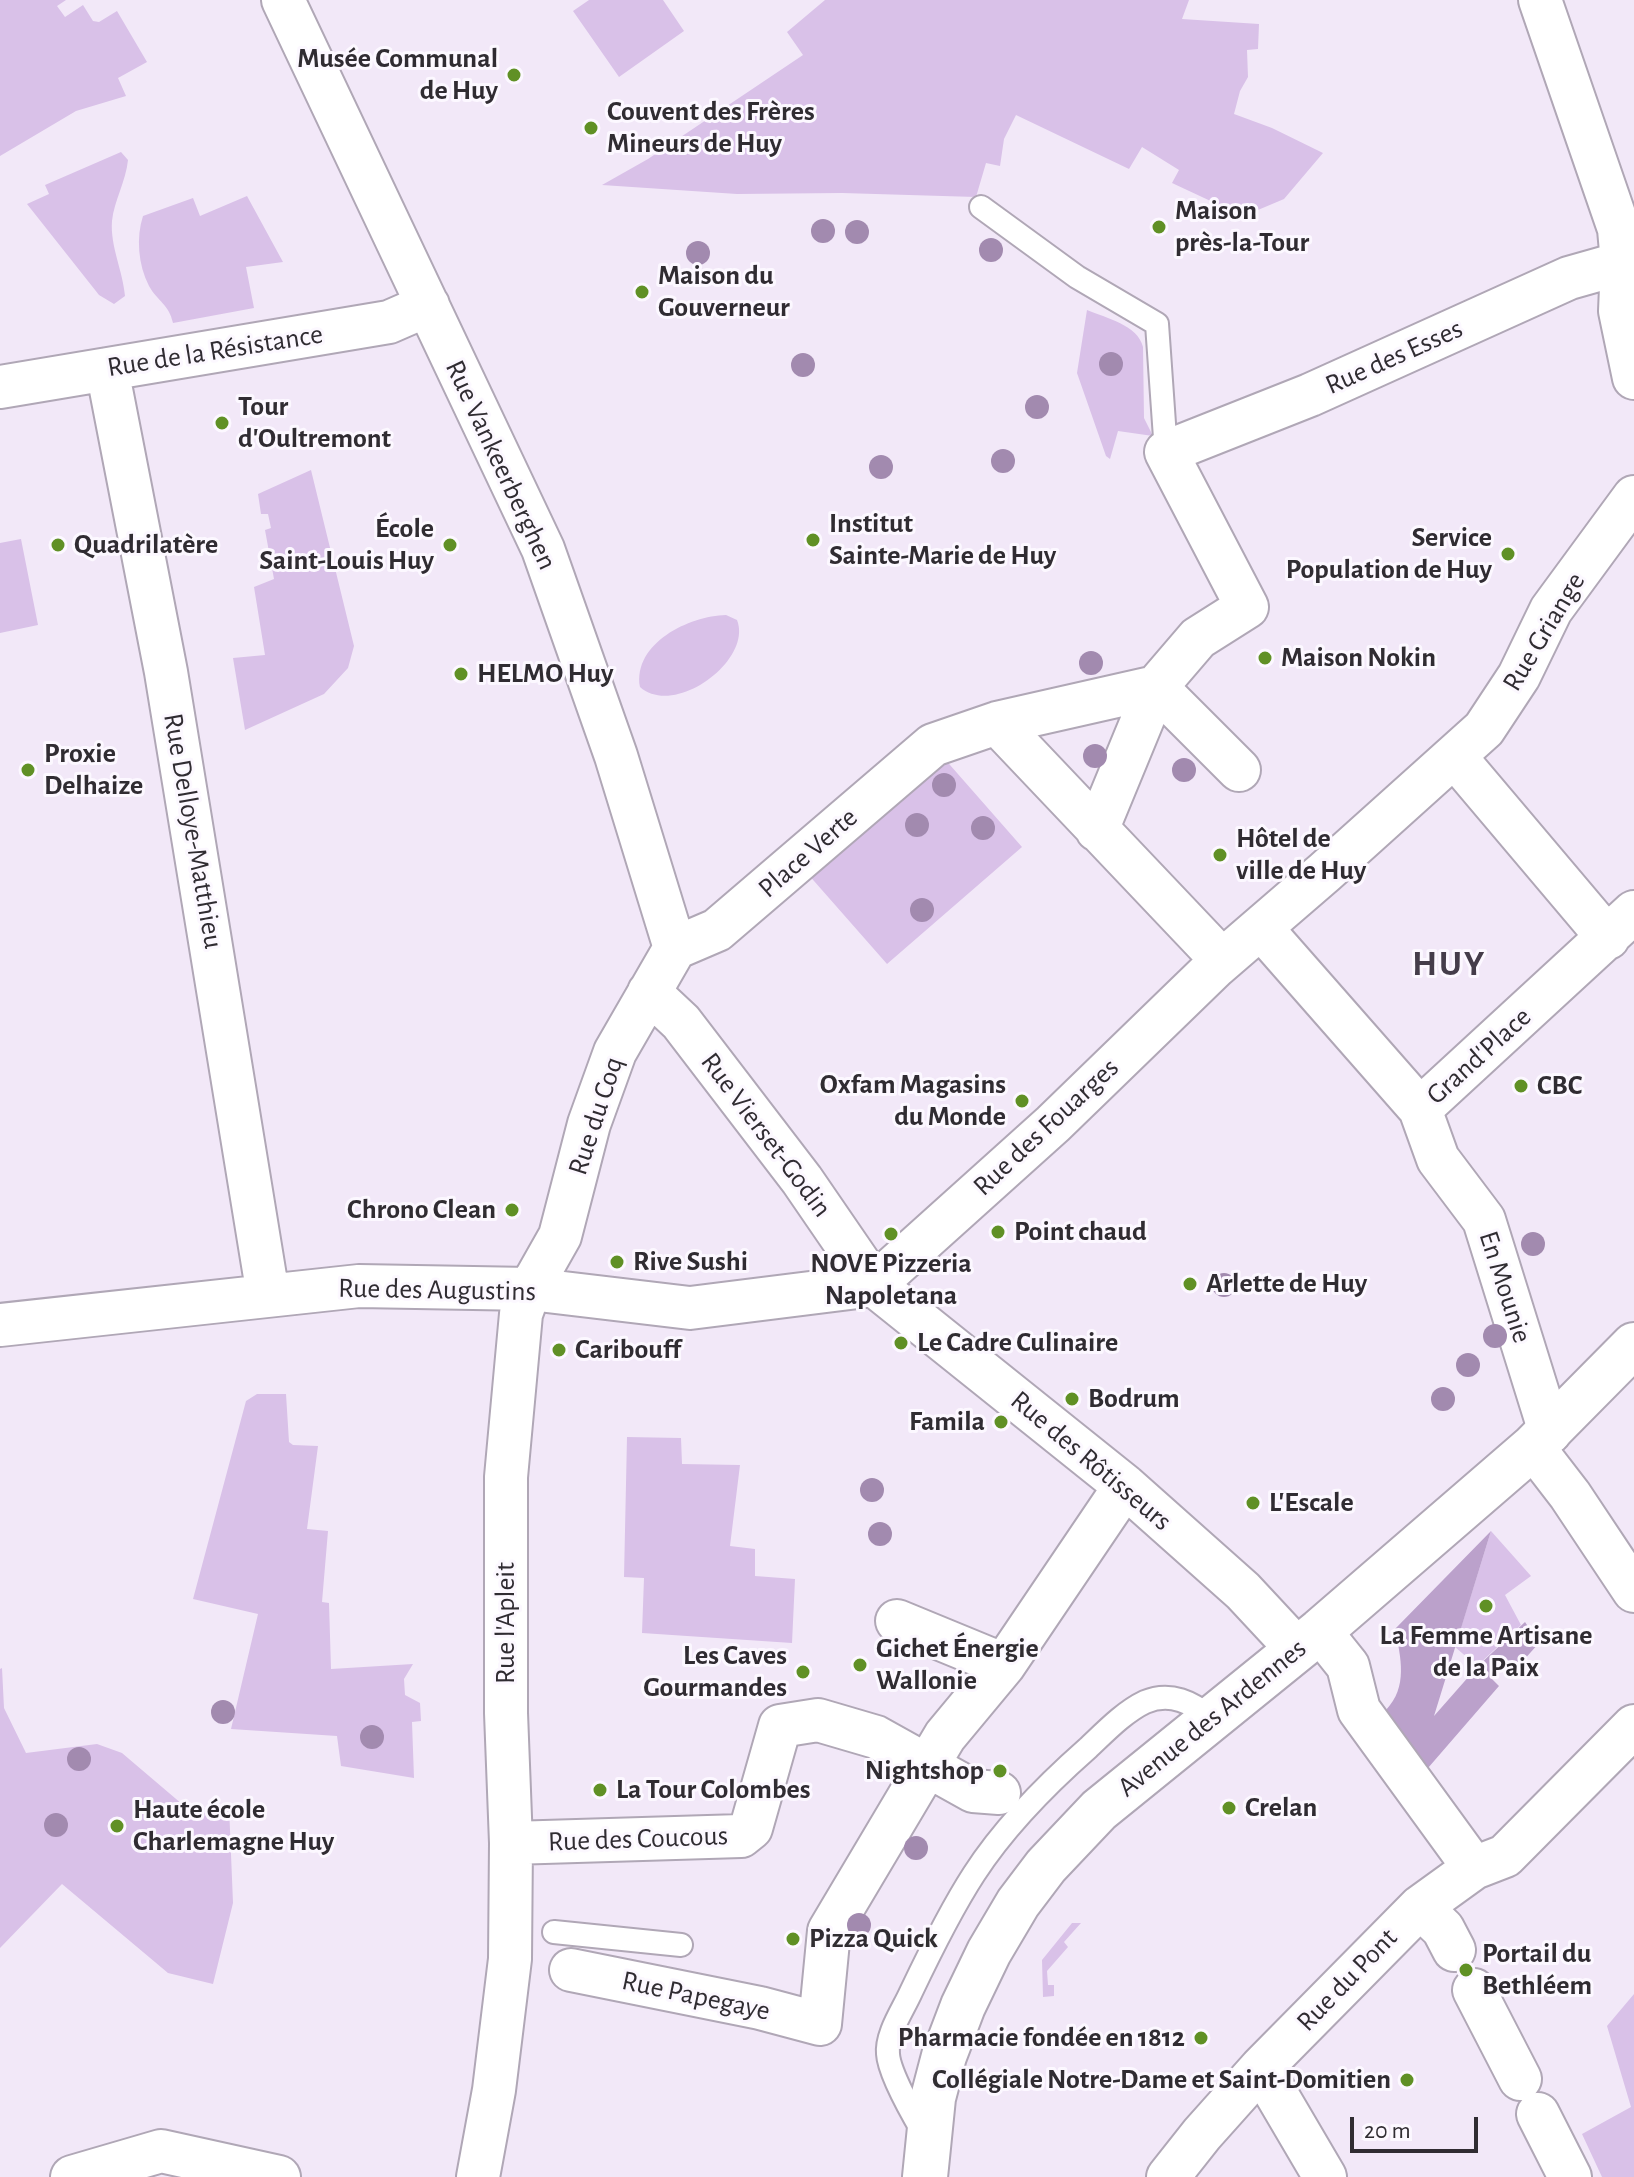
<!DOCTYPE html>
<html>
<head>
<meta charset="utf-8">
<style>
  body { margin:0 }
  #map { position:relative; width:1634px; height:2177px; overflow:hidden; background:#f2e8f8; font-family:"Alegreya Sans",sans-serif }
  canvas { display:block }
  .scale { position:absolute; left:1350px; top:2117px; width:128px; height:36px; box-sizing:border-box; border:4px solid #302c32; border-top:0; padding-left:10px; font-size:24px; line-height:28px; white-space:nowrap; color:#302c32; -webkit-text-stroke:6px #fcf8ff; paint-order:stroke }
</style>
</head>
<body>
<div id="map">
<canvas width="1634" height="2177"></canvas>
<div class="scale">20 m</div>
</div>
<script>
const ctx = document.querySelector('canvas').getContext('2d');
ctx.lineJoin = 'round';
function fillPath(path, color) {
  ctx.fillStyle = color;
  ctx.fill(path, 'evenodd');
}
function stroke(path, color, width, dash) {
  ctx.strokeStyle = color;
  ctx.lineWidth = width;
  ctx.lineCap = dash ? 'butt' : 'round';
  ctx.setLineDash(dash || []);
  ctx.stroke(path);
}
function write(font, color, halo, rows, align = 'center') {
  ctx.font = font + ' "Alegreya Sans",sans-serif';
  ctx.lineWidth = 6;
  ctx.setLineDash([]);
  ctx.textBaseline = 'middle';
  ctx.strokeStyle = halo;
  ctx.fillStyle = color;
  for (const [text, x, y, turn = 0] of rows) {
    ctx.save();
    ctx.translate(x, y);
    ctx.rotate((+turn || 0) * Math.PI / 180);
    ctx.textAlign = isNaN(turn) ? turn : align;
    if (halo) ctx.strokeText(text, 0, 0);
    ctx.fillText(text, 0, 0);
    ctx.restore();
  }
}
const green = new Path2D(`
  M0 0H66L57 6 65 17 83 5 93 21 99 22 117 11 147 62 118 78 126 96 76 111 0 156Z
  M589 0H663L684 31 619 77 573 11Z
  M825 0H1189L1182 19 1259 24 1258 49 1247 50 1248 77 1240 91 1234 114 1272 128 1323 153 1284 199 1239 218H1229L1217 204 1172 183 1179 170 1142 147 1129 169 1016 115 1004 139 1000 166 986 163 976 197 842 193 737 194 602 185 648 159 803 55 787 32Z
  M121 152 128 160C126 181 114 201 112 221 110 246 123 271 125 296L114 304 99 295 27 204 49 194 45 185Z
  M247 196 283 262 246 267 254 308 173 323C169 304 158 302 149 286 138 265 136 237 143 216L193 198 200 216Z
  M1087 310C1106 318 1138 325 1143 347L1144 418 1153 436 1118 431 1110 459 1106 456 1077 373Z
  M311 470 354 646 348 668 324 694 245 730 233 658 265 655 254 587 274 579 265 530 271 528 268 514H261L258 494Z
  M21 539 38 625 0 633V543Z
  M726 615 737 620C753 660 675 718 640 687 633 643 689 616 726 615Z
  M943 757 1022 847 887 964 807 873Z
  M257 1394H286L289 1442 293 1445 318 1446 307 1529 328 1531 322 1602 329 1603 331 1669 413 1664 404 1679 405 1695 420 1703 421 1721 412 1722 414 1778 341 1766 337 1736 231 1729 258 1614 193 1599 246 1401Z
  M627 1437 681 1438 682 1464 740 1465 730 1546 755 1549V1576L795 1579 792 1643 642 1633 644 1578 624 1577Z
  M1491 1531 1531 1576 1505 1595 1521 1625 1477 1666 1455 1647Z
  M2 1668 4 1708 26 1753 97 1744 122 1753 189 1810 229 1806 233 1903 213 1984 168 1973 62 1884 0 1948V1669Z
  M1072 1923H1081L1064 1942 1068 1947 1047 1971 1048 1985H1054V1996L1043 1997 1042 1960Z
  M1634 1994V2177H1602L1582 2134 1631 2107 1607 2026Z`);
const water = new Path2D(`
  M1491 1531 1434 1716 1478 1666 1525 1622 1539 1643 1514 1671 1505 1662 1490 1677 1499 1686 1428 1768 1386 1710C1408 1687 1401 1658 1395 1629Z`);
const lane = new Path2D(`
  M981 207 1077 277 1157 324 1166 452
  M554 1932 681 1945
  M923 2132C913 2115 889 2072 888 2054 886 2034 903 2010 911 1992 930 1952 950 1911 974 1874 1005 1826 1046 1785 1088 1748 1105 1732 1124 1712 1145 1702 1171 1691 1192 1703 1212 1718`);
const street = new Path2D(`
  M283 0 543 549 616 756 675 948
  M1540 0 1619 229 1622 263 1620 311 1634 378
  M107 369 166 672 268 1295
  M0 387 389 322 428 305
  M997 723 1222 960
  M1455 757 1608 938
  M1097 830 1156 687 1198 638 1247 607 1166 452 1310 395 1569 278 1622 263H1634
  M1261 928 1420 1109 1438 1159 1484 1220 1550 1432
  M675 948 717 930 933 745 997 723 1156 687 1239 770
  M649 992 681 1022 802 1180 874 1285 1125 1486 1243 1591 1297 1649
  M1420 1109 1634 912
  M874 1285 1053 1124 1216 966 1325 872 1484 729 1519 676 1551 610 1634 497
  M0 1325 359 1286 530 1289 690 1308 874 1285
  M1533 1447 1570 1495 1634 1591
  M897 1621 1004 1665
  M1320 1631 1348 1666 1359 1710 1474 1868
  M511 1843 741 1836 751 1828 780 1726 818 1720 876 1737 973 1791 999 1793
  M1420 1907 1443 1929 1454 1950
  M571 1970 760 2008 820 2024 829 1931 945 1736 1004 1665 1125 1486
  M1474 1990 1520 2079
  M1261 2068 1325 2177
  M1538 2114 1570 2177
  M72 2177 161 2151 279 2177
  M478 2177 494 2090 510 1959 511 1843 506 1713V1477L521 1314 530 1289 560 1236 589 1124 615 1052 675 948
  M1168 2177 1202 2134 1261 2068 1420 1907 1474 1868 1505 1856 1634 1726`);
const primary = new Path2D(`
  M925 2177 933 2098 944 2056 963 2006 989 1952 1018 1903 1046 1866 1099 1810 1320 1631 1533 1447 1634 1345`);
const trees = [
  [823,231],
  [857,232],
  [991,250],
  [698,253],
  [1111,364],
  [803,365],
  [1037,407],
  [1003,461],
  [881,467],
  [1091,663],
  [1095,756],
  [1184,770],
  [944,785],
  [917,825],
  [983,828],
  [922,910],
  [1533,1244],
  [1224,1285],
  [1495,1336],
  [1468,1365],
  [1443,1399],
  [872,1490],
  [880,1534],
  [223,1712],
  [372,1737],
  [79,1759],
  [56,1825],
  [916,1848],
  [859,1925]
];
const markers = [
  [514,75,8,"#609025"],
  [591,128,8,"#609025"],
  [1159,227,8,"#609025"],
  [642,292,8,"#609025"],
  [222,423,8,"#609025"],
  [813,540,8,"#609025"],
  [58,545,8,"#609025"],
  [450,545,8,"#609025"],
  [1508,554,8,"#609025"],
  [1265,658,8,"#609025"],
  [461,674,8,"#609025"],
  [28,770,8,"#609025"],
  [1220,855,8,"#609025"],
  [1521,1086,8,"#609025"],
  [1022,1101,8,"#609025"],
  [512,1210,8,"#609025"],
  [998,1232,8,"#609025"],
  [891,1234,8,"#609025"],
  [617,1262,8,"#609025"],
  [1190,1284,8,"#609025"],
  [901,1343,8,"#609025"],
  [559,1350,8,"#609025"],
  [1072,1399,8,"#609025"],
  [1001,1422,8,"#609025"],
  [1253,1503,8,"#609025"],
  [1486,1606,8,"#609025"],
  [860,1665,8,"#609025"],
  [803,1672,8,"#609025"],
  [1000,1771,8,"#609025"],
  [600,1790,8,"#609025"],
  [1229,1808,8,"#609025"],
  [117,1826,8,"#609025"],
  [793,1939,8,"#609025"],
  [1466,1970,8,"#609025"],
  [1201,2038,8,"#609025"],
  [1407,2080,8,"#609025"]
];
const poiNames = [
  ["Musée Communal",498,59,"right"],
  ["de Huy",498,91,"right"],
  ["Couvent des Frères",607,112],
  ["Mineurs de Huy",607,144],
  ["Maison",1175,211],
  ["près-la-Tour",1175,243],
  ["Maison du",658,276],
  ["Gouverneur",658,308],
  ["Tour",238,407],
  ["d'Oultremont",238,439],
  ["Institut",829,524],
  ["Sainte-Marie de Huy",829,556],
  ["École",434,529,"right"],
  ["Saint-Louis Huy",434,561,"right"],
  ["Service",1492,538,"right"],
  ["Population de Huy",1492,570,"right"],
  ["Quadrilatère",74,545],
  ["Maison Nokin",1281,658],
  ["HELMO Huy",477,674],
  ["Proxie",44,754],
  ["Delhaize",44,786],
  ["Hôtel de",1236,839],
  ["ville de Huy",1236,871],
  ["Oxfam Magasins",1006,1085,"right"],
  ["du Monde",1006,1117,"right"],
  ["CBC",1537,1086],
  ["Chrono Clean",496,1210,"right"],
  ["Point chaud",1014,1232],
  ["Rive Sushi",633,1262],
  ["NOVE Pizzeria",891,1264,"center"],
  ["Napoletana",891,1296,"center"],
  ["Arlette de Huy",1206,1284],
  ["Le Cadre Culinaire",917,1343],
  ["Caribouff",575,1350],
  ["Bodrum",1088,1399],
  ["Famila",985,1422,"right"],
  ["L'Escale",1269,1503],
  ["La Femme Artisane",1486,1636,"center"],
  ["de la Paix",1486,1668,"center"],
  ["Gichet Énergie",876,1649],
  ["Wallonie",876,1681],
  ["Les Caves",787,1656,"right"],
  ["Gourmandes",787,1688,"right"],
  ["Nightshop",984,1771,"right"],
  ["La Tour Colombes",616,1790],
  ["Crelan",1245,1808],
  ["Haute école",133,1810],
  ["Charlemagne Huy",133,1842],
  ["Pizza Quick",809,1939],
  ["Portail du",1482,1954],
  ["Bethléem",1482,1986],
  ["Pharmacie fondée en 1812",1185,2038,"right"],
  ["Collégiale Notre-Dame et Saint-Domitien",1391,2080,"right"]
];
const streetNames = [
  ["Rue de la Résistance",215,351,-9],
  ["Rue des Esses",1394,357,-24],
  ["Rue Vankeerberghen",501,465,65],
  ["Rue Griange",1544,632,-59],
  ["Rue Delloye-Matthieu",193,831,80],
  ["Place Verte",808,853,-41],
  ["Grand'Place",1479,1056,-42],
  ["Rue du Coq",596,1116,-72],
  ["Rue des Fouarges",1046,1127,-43],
  ["Rue Vierset-Godin",766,1135,53],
  ["En Mounie",1505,1287,72],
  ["Rue des Augustins",437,1290,1],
  ["Rue des Rôtisseurs",1091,1461,40],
  ["Rue l'Apleit",506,1623,-90],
  ["Avenue des Ardennes",1212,1718,-39],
  ["Rue des Coucous",638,1839,-2],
  ["Rue du Pont",1347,1980,-46],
  ["Rue Papegaye",696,1996,12]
];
const districtNames = [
  ["HUY",1449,964]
];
fillPath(green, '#d9c1e8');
fillPath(water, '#bba1cb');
stroke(lane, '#b0a7b6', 26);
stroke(street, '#b0a7b6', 46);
stroke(primary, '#b0a7b6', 48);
stroke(lane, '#fff', 22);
stroke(street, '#fff', 42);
stroke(primary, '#fff', 44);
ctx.fillStyle = '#a28aaf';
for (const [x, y] of trees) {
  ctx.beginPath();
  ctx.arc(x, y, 12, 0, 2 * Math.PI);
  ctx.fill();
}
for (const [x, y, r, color] of markers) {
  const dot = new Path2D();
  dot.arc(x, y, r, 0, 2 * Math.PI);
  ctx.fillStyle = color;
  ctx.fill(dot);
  stroke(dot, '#fcf8ff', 3);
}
write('bold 28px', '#302c32', '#fcf8ff', poiNames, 'left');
write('28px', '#302c32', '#fcf8ff', streetNames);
ctx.letterSpacing = '2px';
write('bold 36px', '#453d4a', '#fcf8ff', districtNames);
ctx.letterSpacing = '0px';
</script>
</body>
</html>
